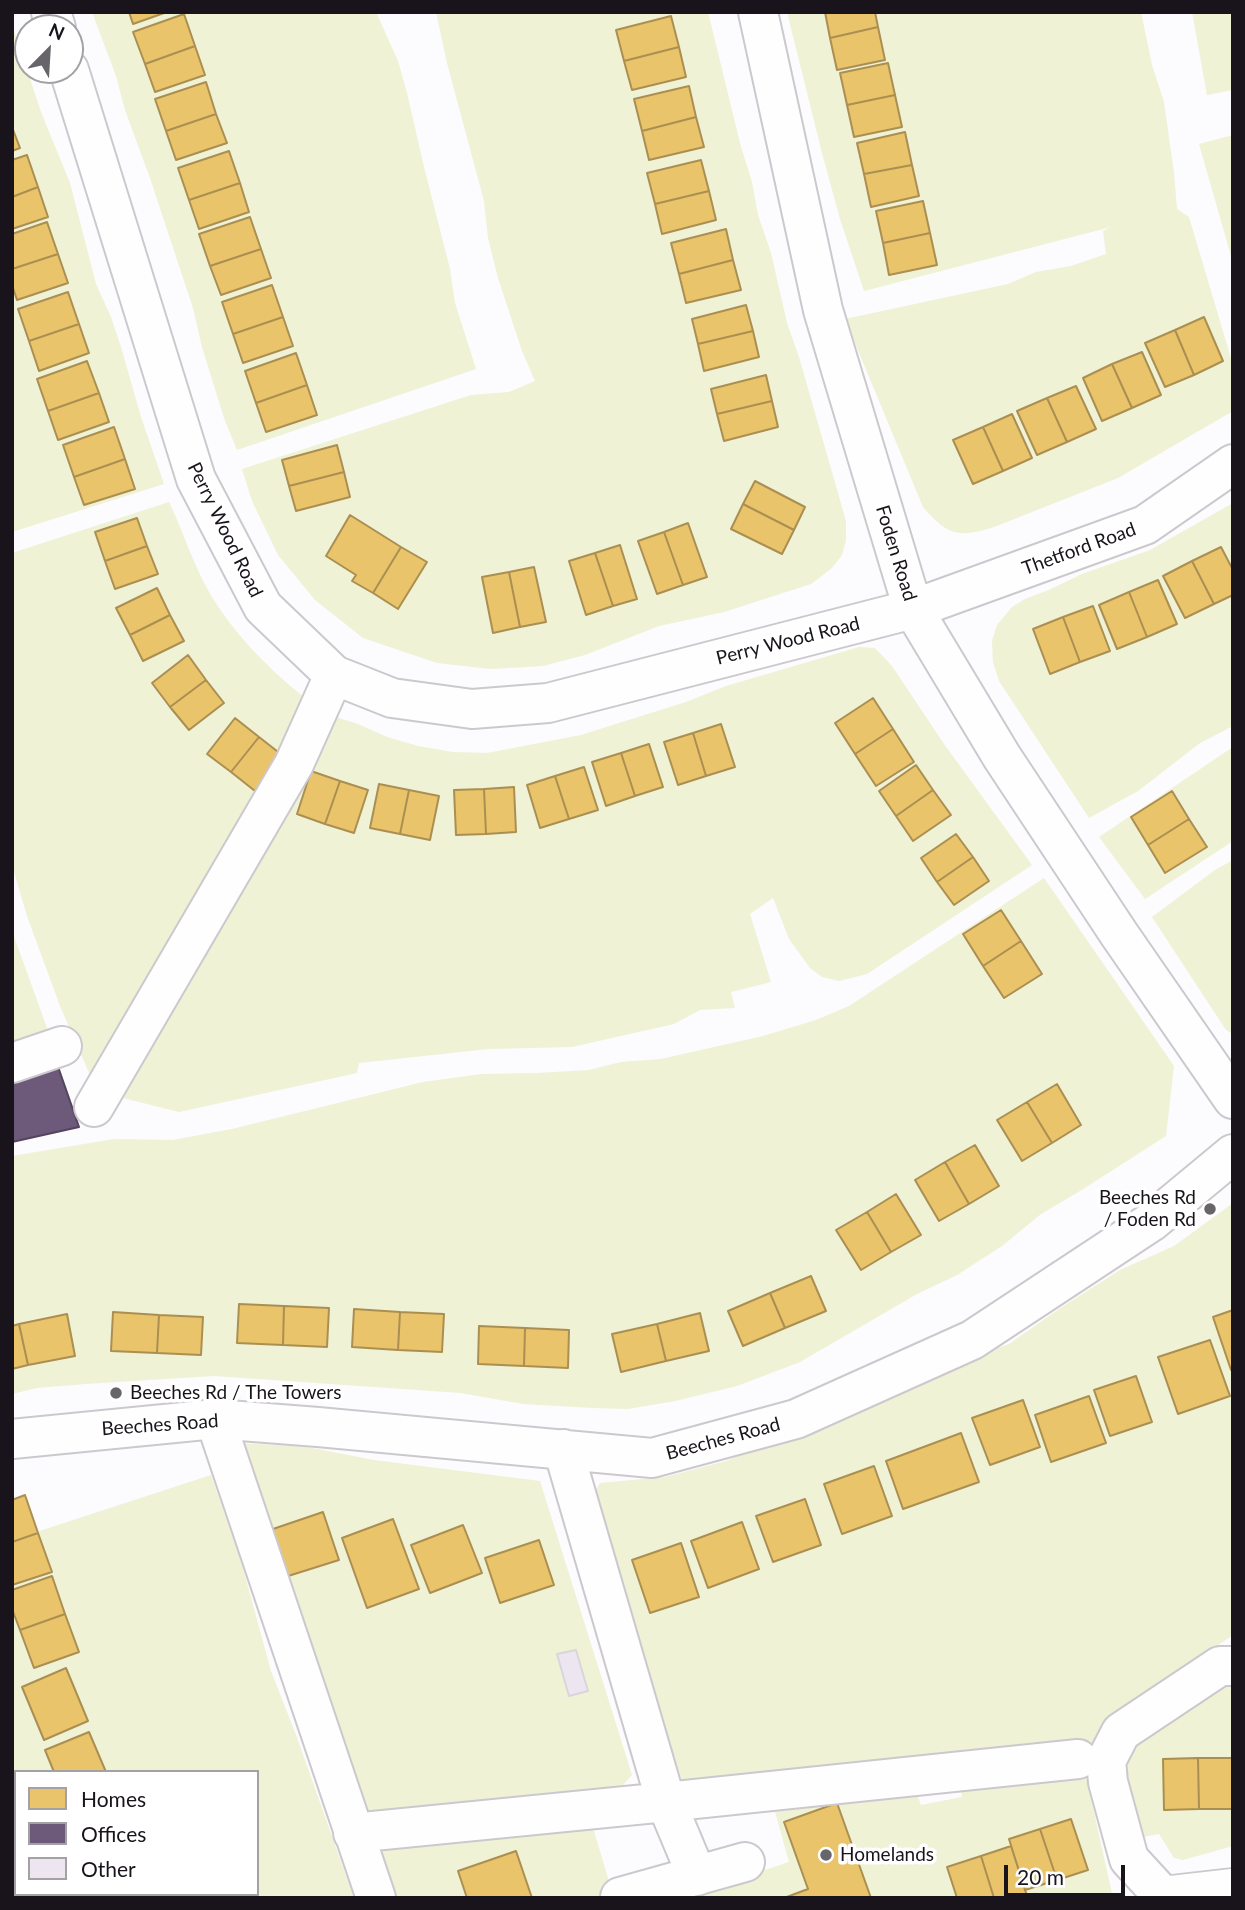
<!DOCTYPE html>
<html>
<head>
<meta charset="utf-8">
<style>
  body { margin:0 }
  #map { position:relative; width:1245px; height:1910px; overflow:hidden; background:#fcfbfd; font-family:Lato,sans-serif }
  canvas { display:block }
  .frame { position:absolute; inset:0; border:14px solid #19141b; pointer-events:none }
  .legend { position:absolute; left:14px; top:1770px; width:245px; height:126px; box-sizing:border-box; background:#fff; border:2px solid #a3a1a4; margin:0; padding:9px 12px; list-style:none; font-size:21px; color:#19141b }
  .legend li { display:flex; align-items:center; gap:14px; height:35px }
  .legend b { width:35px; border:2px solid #a3a1a4 }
  .north { position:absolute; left:14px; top:14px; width:70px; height:70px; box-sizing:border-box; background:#fff; border:2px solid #a3a1a4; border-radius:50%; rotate:24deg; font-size:19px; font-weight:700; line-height:28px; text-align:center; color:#19141b }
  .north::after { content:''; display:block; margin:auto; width:24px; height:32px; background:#68656a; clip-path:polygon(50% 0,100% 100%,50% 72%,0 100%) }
  .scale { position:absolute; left:1004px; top:1865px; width:121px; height:32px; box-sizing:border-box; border:4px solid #19141b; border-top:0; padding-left:9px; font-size:21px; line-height:24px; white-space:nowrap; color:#19141b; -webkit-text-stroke:5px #fff; paint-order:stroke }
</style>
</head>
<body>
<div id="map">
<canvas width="1245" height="1910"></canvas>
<div class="frame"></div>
<ul class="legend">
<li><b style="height:19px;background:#e9c46a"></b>Homes</li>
<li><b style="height:19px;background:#6d597a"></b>Offices</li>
<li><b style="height:19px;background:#ede5f0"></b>Other</li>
</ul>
<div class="north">N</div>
<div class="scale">20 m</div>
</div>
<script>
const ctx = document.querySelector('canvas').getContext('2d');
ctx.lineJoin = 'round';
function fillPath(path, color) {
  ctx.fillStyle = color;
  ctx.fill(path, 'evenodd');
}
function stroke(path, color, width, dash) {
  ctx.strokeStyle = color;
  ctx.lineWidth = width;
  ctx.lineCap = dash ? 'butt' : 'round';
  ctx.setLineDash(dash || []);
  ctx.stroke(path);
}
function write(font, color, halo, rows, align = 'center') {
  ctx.font = font + ' Lato,sans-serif';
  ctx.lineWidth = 7;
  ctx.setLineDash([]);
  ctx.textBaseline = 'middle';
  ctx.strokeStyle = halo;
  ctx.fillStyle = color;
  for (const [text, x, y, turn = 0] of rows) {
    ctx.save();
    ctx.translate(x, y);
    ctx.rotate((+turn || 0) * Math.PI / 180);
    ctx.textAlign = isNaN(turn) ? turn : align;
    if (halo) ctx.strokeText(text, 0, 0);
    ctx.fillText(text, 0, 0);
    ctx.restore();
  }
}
const green = new Path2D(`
  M92 12H376L398 61 407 93 424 167 450 269 455 303 476 369 237 450 224 418 202 347 193 308 150 178 125 110 116 76Z
  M436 12H708L741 147 752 182 758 215 771 253 787 323 799 357 846 521V540L842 555 832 568 811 584 724 612 659 626 585 655 543 666 491 669 437 663 363 638 315 600 278 555 252 501 242 469 471 395 509 392 535 381 522 351 498 278 488 238 484 201 447 63Z
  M787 12H1141L1152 65 1164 102 1174 173 1177 209 1189 217 1233 365V411L1118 478 994 527C958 538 948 536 923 507L845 319 1008 284 1036 272 1071 266 1106 254 1103 231 1111 227 864 291 840 219 822 153Z
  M1192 12H1233V90L1207 95Z
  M12 25 41 112 70 183 96 284 111 317 121 347 141 417 164 484 12 532Z
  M1233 135V263L1199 144Z
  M169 502C183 531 193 564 209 592 235 636 272 673 313 704L93 1082 60 1006 27 916 12 865V553Z
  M1233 503V726L1200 743 1138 791 1089 818 999 681 993 662 992 641 997 625 1012 607 1025 599 1051 589 1082 574 1150 550Z
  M859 647 875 648 892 666 944 744 1032 865 867 974 839 981 822 977 810 968 789 939 773 898 750 914 771 982 731 992 735 1008 700 1010 674 1024 572 1047 488 1049 359 1063 357 1073 179 1112 123 1098 326 714 358 724 387 737 418 746 453 752 487 753 581 735 686 702 726 686Z
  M1233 747V841L1145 899 1099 837Z
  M1233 860V1034L1226 1030 1152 917 1215 870Z
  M1044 878 1174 1066 1166 1136 1080 1191 1041 1214 1002 1246 957 1275 917 1294 800 1362 737 1386 675 1401 628 1409 593 1408 523 1404 461 1393 214 1376 85 1384 37 1388 12 1394V1156L114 1139 173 1140 232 1129 423 1082 482 1074 537 1073 589 1070 621 1062 661 1059 763 1036 816 1020 849 1006Z
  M12 931 51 1039 12 1052Z
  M1233 1203V1635L1137 1700 1083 1750 988 1764 970 1749 922 1758 683 1783 594 1511V1493L600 1483 665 1477 726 1461 946 1366 1009 1344 1062 1307 1120 1270 1174 1246Z
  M237 1443 302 1446 374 1460 540 1481 632 1775 623 1785 605 1795 563 1801 502 1797 428 1812 361 1813Z
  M211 1475 241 1561 271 1671 296 1735 354 1898H41L40 1894H257V1772H16V1831L12 1821V1540Z
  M1233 1681V1846L1183 1860 1174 1858 1159 1834 1142 1837 1120 1755 1136 1737Z
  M1084 1767 1113 1898H680L789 1862 772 1801 914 1786 921 1805 962 1797 960 1783Z
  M591 1821 614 1898H388L377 1864 383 1850 402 1833Z`);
const homes = new Path2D(`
  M129 12H167L133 24Z
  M825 12H875L878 27 830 38Z
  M184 14 195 46 145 64 133 32Z
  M671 16 679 47 624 61 616 30Z
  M878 27 885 60 837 70 830 38Z
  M195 46 205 75 155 92 145 64Z
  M679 47 686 77 632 90 624 61Z
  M888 63 895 95 847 105 840 73Z
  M206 82 216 114 166 131 155 99Z
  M689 86 696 117 642 131 634 99Z
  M895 95 902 127 854 137 847 105Z
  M216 114 227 143 176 160 166 131Z
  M696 117 704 147 649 160 642 131Z
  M12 127 20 148 12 151Z
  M905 132 912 165 864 174 857 143Z
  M229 151 240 183 189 200 178 168Z
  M27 155 38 187 12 197V160Z
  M701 160 709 191 655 204 647 173Z
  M912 165 919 196 871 207 864 174Z
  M240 183 249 212 199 229 189 200Z
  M38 187 48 217 12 229V197Z
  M709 191 716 220 662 234 655 204Z
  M923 201 930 233 883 243 876 211Z
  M250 217 261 249 210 266 199 234Z
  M47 222 58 254 12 269V234Z
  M726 229 733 260 679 274 671 243Z
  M930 233 937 265 889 275 883 243Z
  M261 249 271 278 221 295 210 266Z
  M58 254 68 283 17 300 12 285V269Z
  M733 260 741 290 686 303 679 274Z
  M272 285 283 317 233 334 222 302Z
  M68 292 79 324 29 341 18 309Z
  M746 305 753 331 698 344 692 319Z
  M283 317 293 346 243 363 233 334Z
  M1204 317 1223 361 1194 375 1175 330Z
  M79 324 89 353 39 371 29 341Z
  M1175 330 1194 375 1165 387 1145 343Z
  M753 331 759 357 704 371 698 344Z
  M1142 352 1161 395 1132 408 1112 364Z
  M296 353 307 385 256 403 245 371Z
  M87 361 99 393 48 411 37 379Z
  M1112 364 1132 408 1102 421 1083 378Z
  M766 375 772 401 717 414 711 389Z
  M307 385 317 415 266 432 256 403Z
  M1076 386 1096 429 1067 442 1047 398Z
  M99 393 109 422 58 440 48 411Z
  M1047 398 1067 442 1037 455 1017 411Z
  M772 401 778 427 724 441 717 414Z
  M1012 414 1032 458 1003 471 983 427Z
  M114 427 125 459 74 477 63 445Z
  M983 427 1003 471 973 484 953 440Z
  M337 445 344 472 289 486 282 460Z
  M125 459 135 489 84 505 74 477Z
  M344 472 350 497 296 511 289 486Z
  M755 481 805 507 794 530 743 504Z
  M743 504 794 530 782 554 731 529Z
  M350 515 401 547 373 593 352 581 356 575 326 556Z
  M137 518 147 546 105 561 95 532Z
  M688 523 707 577 683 585 664 532Z
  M664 532 683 585 657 594 638 541Z
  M620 545 637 599 613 606 595 553Z
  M147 546 158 574 115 589 105 561Z
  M401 547 427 562 398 609 373 593Z
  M1221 547 1233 570V595L1214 604 1192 561Z
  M595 553 613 606 586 615 569 561Z
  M1192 561 1214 604 1185 618 1163 576Z
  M534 567 546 622 520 627 509 572Z
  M509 572 520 627 493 633 482 577Z
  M1158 580 1177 624 1147 637 1129 592Z
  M157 588 170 615 130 635 116 608Z
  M1129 592 1147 637 1117 649 1099 605Z
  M1093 606 1110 651 1080 662 1063 617Z
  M170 615 184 641 143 661 130 635Z
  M1063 617 1080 662 1050 674 1033 629Z
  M188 655 206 680 170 707 152 683Z
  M206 680 224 703 189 730 170 707Z
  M873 698 893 729 855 754 835 723Z
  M235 718 259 737 231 772 207 754Z
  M721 724 735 767 706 776 693 733Z
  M893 729 914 762 876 786 855 754Z
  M693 733 706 776 678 785 664 742Z
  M259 737 282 755 255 791 231 772Z
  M649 744 663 787 635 796 621 753Z
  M621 753 635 796 606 806 592 762Z
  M916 765 933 790 896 816 879 791Z
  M584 767 598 810 569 819 555 776Z
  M311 771 340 781 325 824 297 814Z
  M555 776 569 819 540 828 527 785Z
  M340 781 368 790 354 833 325 824Z
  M379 784 409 790 400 834 370 828Z
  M514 787 516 832 486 834 484 789Z
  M484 789 486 834 456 835 454 790Z
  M409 790 439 796 430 840 400 834Z
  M933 790 951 815 913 841 896 816Z
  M1172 791 1189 819 1148 845 1131 817Z
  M1189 819 1207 847 1165 873 1148 845Z
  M956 834 973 857 937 882 921 858Z
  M973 857 989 881 954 905 937 882Z
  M1001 910 1021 941 983 966 963 934Z
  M1021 941 1042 974 1004 998 983 966Z
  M1057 1084 1081 1125 1052 1143 1027 1102Z
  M1027 1102 1052 1143 1022 1161 997 1120Z
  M975 1145 999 1186 969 1204 945 1162Z
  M945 1162 969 1204 939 1221 915 1180Z
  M896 1194 921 1235 891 1252 867 1212Z
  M867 1212 891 1252 861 1270 836 1230Z
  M811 1276 826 1311 785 1328 770 1293Z
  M770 1293 785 1328 743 1346 728 1311Z
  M239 1304 284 1306 283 1345 237 1343Z
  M284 1306 329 1308 327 1347 283 1345Z
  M354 1309 400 1312 398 1350 352 1347Z
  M1233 1310V1370H1231L1213 1317Z
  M113 1312 159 1315 157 1353 111 1351Z
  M400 1312 444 1314 442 1352 398 1350Z
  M700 1313 709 1351 666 1361 657 1324Z
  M67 1314 75 1356 28 1365 19 1324Z
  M159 1315 203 1317 201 1355 157 1353Z
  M19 1324 28 1365 12 1369V1326Z
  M657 1324 666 1361 621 1372 612 1334Z
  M479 1326 525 1328 524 1366 478 1364Z
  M525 1328 569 1330 568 1368 524 1366Z
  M1210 1340 1230 1396 1178 1414 1158 1357Z
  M1136 1376 1152 1422 1110 1436 1094 1390Z
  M1089 1396 1106 1443 1051 1462 1035 1415Z
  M1023 1400 1040 1447 990 1465 972 1418Z
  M961 1433 979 1482 903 1509 886 1461Z
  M874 1466 892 1516 842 1534 824 1484Z
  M25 1495 38 1533 12 1542V1500Z
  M805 1499 821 1545 773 1562 756 1516Z
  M323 1512 339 1560 285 1577 270 1530Z
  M393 1519 419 1589 367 1608 342 1538Z
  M742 1522 759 1569 708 1588 691 1541Z
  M463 1525 482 1573 430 1593 411 1545Z
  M38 1533 52 1572 12 1585V1542Z
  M539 1540 554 1585 500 1603 485 1558Z
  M681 1543 699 1597 650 1613 632 1560Z
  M52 1576 65 1614 20 1630 12 1609V1590Z
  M65 1614 79 1652 34 1668 20 1630Z
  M66 1668 88 1721 44 1740 22 1687Z
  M89 1732 106 1772H54L45 1750Z
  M1198 1758H1233V1809H1199Z
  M1198 1758 1199 1809 1164 1810 1163 1759Z
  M837 1803 871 1898H784L808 1889 784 1822Z
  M1071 1819 1088 1870 1057 1880 1040 1829Z
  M1040 1829 1057 1880 1025 1890 1009 1839Z
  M1011 1846 1025 1890 1028 1898H994L981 1856Z
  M516 1851 532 1898H467L458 1871Z
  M981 1856 994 1898H957L947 1867Z
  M97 1894H148L150 1898H99Z`);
const offices = new Path2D(`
  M55 1058 79 1127 12 1142V1072Z`);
const building = new Path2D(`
  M576 1650 588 1691 569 1696 557 1654Z`);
const minor = new Path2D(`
  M51 12 56 28
  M758 12 823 310 913 609 1002 757 1119 934 1233 1099
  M69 70 196 479 263 607 334 675 392 698 472 709 548 703 913 609 1145 525 1233 464
  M12 1063 62 1046
  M94 1107 294 764 334 675
  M215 1419 376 1898
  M12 1439 215 1419 318 1427 652 1458 796 1419 972 1340 1151 1222 1233 1154
  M563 1449 666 1802 697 1876
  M1233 1666H1220L1121 1732 1106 1761 1108 1782 1129 1859 1163 1896 1233 1888
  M353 1833 666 1802 1078 1759
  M620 1897 745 1862`);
const markers = [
  [1210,1209,7,"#68656a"],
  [116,1393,7,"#68656a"],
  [826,1855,7,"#68656a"]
];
const streetNames = [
  ["Perry Wood Road",225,530,64],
  ["Thetford Road",1079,549,-20],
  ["Foden Road",896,553,73],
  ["Perry Wood Road",788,641,-14],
  ["Beeches Road",160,1425,-4],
  ["Beeches Road",723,1439,-15]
];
const poiNames = [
  ["Beeches Rd",1196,1198,"right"],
  ["/ Foden Rd",1196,1220,"right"],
  ["Beeches Rd / The Towers",130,1393],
  ["Homelands",840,1855]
];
fillPath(green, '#eff2d5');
fillPath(homes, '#e9c46a');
stroke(homes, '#ab8f52', 2);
fillPath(offices, '#6d597a');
stroke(offices, '#54445e', 2);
fillPath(building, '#ede5f0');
stroke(building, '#d9d6db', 2);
stroke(minor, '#ccc9ce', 42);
stroke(minor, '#fffeff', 38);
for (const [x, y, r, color] of markers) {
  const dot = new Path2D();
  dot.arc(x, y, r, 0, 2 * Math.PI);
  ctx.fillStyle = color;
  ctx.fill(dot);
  stroke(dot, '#fff', 2.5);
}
write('19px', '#19141b', '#fff', streetNames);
write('19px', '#19141b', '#fff', poiNames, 'left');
</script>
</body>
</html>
